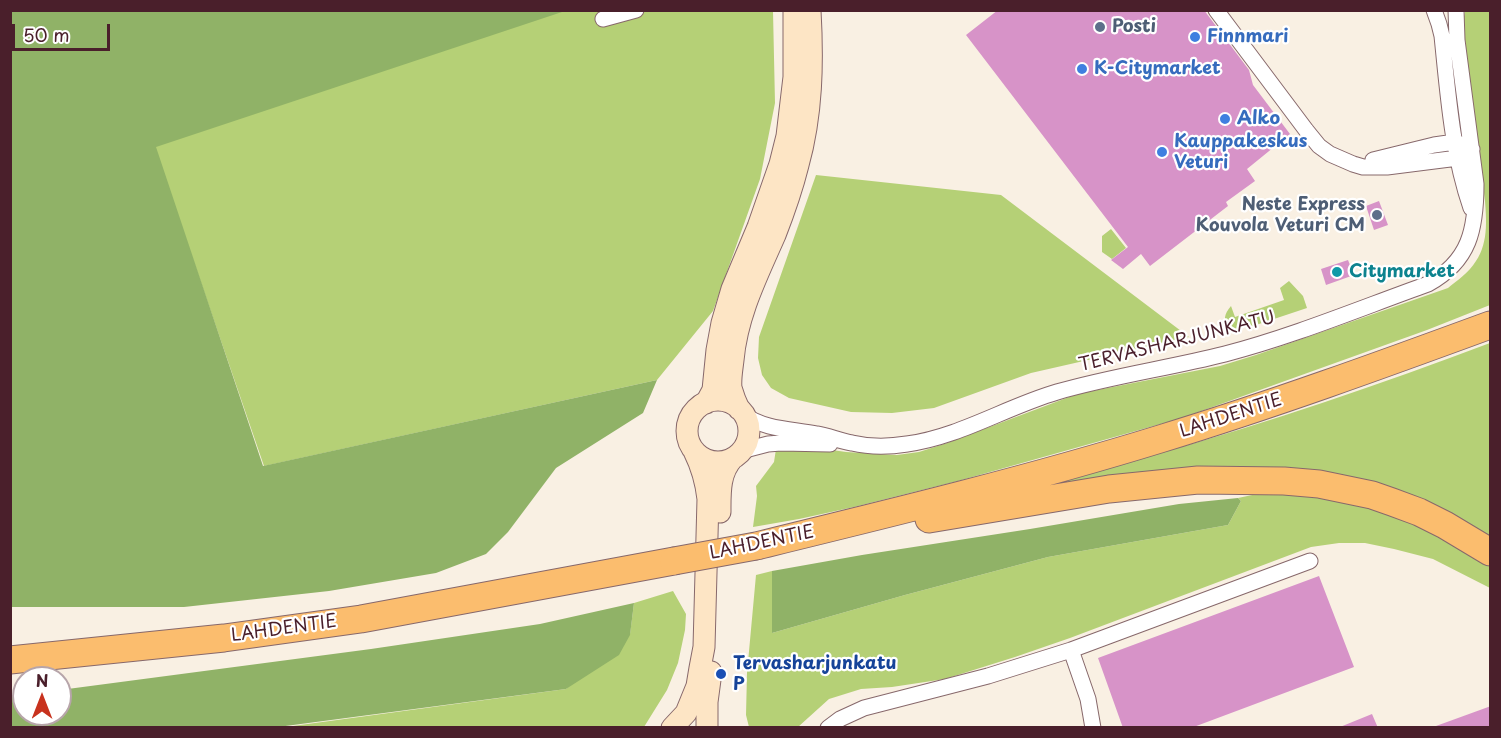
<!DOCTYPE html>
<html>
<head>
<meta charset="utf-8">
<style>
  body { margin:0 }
  #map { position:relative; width:1501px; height:738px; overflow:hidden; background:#f9f0e3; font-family:"Playpen Sans",sans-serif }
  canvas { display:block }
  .frame { position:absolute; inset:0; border:12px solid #4a1f2b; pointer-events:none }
  .north { position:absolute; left:12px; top:666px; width:60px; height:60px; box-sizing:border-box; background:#fff; border:2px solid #b7a5aa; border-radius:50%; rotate:0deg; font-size:16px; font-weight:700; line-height:24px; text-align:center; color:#4a1f2b }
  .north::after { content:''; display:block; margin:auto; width:21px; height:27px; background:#c8321e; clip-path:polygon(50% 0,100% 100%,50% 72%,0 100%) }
  .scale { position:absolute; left:12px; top:24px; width:98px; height:27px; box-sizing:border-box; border:3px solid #4a1f2b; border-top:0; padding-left:8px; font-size:18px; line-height:21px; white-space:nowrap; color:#4a1f2b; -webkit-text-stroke:4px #fff; paint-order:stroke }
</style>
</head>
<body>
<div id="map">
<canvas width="1501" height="738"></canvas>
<div class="frame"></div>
<div class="north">N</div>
<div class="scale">50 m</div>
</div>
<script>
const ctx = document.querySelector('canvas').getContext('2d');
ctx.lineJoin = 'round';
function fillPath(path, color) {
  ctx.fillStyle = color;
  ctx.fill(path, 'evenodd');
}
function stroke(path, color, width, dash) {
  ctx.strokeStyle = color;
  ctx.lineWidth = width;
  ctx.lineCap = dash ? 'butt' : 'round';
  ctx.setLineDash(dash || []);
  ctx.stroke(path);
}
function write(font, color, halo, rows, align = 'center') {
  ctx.font = font + ' "Playpen Sans",sans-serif';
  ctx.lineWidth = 4.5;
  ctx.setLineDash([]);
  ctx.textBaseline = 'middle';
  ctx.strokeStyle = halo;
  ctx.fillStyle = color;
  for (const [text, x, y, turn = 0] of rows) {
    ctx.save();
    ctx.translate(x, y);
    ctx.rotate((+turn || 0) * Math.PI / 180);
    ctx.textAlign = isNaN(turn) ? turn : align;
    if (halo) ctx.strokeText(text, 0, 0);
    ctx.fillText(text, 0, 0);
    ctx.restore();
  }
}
const green = new Path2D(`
  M561 11H773L775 103 760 179 713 311 657 380 264 466 154 146Z
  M1465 11H1490V305L1427 330 1182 418 958 481 854 507 799 519 753 527 757 496 756 486 774 462 776 449 811 447 846 452 897 455 919 452 947 443 1077 394 1220 366 1256 355 1448 288C1455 282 1464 276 1470 269 1488 249 1487 226 1485 201L1465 40 1463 22Z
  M816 175 1001 195 1189 337 1031 373 934 408 892 413 851 412 789 398 771 388 762 375 758 358 759 337Z
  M1111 229 1126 248 1112 259 1102 252V236Z
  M1289 281 1303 296 1307 308 1250 327 1228 330C1223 320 1224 314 1231 306L1235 317 1284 300 1280 288Z
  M1490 343V546L1365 486 1007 495C1057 481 1107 468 1157 454 1270 422 1381 384 1490 343Z
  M1271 491 1380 505 1490 564V588L1433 559 1394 549 1365 543H1339L1311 547 1070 638 1015 657 945 679 892 687 861 689 829 699 798 727H749L746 715 747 673 756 575 772 571V633L905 595 1048 557 1228 525 1241 501 1238 498Z
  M673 591 686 614 685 630 678 663 667 690 644 727 278 728 566 689 630 634 634 603Z`);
const forest = new Path2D(`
  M10 11H565L156 147 263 466 657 380 643 413 556 468 508 532 486 554 436 573 329 591 184 607H11Z
  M1238 498 1241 501 1228 525 1048 557 905 595 772 633V571L862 555 1030 529 1179 504Z
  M634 603 630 635 619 655 566 689 278 727H11V696L24 694V714H60V690L371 649 540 624Z`);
const building = new Path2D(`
  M998 10H1204L1249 70 1253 85 1290 134 1247 169 1255 181 1226 202 1228 206 1150 266 1141 254 1123 269 1111 260 1128 247 966 35Z
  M1379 201 1388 225 1374 230 1366 206Z
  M1348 260 1354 275 1326 285 1321 269Z
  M1319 576 1354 667 1191 728H1123L1098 658Z
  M1491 706V728H1436V726Z
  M1372 714 1378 728H1340V727Z`);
const street = new Path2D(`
  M1216 10 1306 130 1319 146 1330 154 1353 164 1363 167H1387L1458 158 1472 149
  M1434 10 1439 24 1442 36C1448 94 1452 153 1471 208
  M603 19 636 10
  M1373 160 1434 145 1455 142 1463 145
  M743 414C765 430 792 429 817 434 829 436 840 441 852 443 869 447 889 447 907 444 959 437 1006 407 1057 392 1112 376 1170 368 1225 354 1294 336 1361 308 1428 284 1470 261 1476 229 1476 184L1457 40 1456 10
  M741 451 768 444 781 443 830 444
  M1071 650 1088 699 1093 728
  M828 728 840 719 864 708 988 676 1071 650 1310 561`);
const secondary = new Path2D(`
  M687 431a31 31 0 1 1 62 0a31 31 0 1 1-62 0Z
  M706 403 713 390 717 350 722 323 732 289 758 227 780 164 787 136 794 77V10
  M739 409C736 403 733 395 731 388 730 379 732 369 733 360 737 315 757 276 775 235 784 212 792 189 798 165 812 115 813 63 810 10
  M720 512C720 493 719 473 733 458
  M672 728 686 713 697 686 700 668 704 647 708 499C706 481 702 467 694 451
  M707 728V702L711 672`);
const highway = new Path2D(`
  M929 519 1109 489 1198 480 1284 481 1319 484 1372 495 1392 502 1419 512 1445 525 1490 552
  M756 546C891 513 1027 480 1160 439 1271 405 1381 365 1490 325
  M10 660 224 638 361 619 674 561`);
const highwayBridge = new Path2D(`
  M674 561 756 546`);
const markers = [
  [1100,27,6,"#5c6f8a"],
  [1195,37,6,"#3f7fe0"],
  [1082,69,6,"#3f7fe0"],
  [1225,119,6,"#3f7fe0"],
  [1162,152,6,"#3f7fe0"],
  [1377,215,6,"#5c6f8a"],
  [1337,272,6,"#0f9aa8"],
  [721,674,6,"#1a4fb4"]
];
const serviceNames = [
  ["Posti",1112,27],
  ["Neste Express",1365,205,"right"],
  ["Kouvola Veturi CM",1365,226,"right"]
];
const shopNames = [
  ["Finnmari",1207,37],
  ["K-Citymarket",1094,69],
  ["Alko",1237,119],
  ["Kauppakeskus",1174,142],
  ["Veturi",1174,163]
];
const cultureNames = [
  ["Citymarket",1349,272]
];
const streetNames = [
  ["TERVASHARJUNKATU",1177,342,-14],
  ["LAHDENTIE",1231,416,-18],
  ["LAHDENTIE",762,543,-12],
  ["LAHDENTIE",284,629,-8]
];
const transitNames = [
  ["Tervasharjunkatu",733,664],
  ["P",733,685]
];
fillPath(green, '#b5d076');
fillPath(forest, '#90b267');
fillPath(building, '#d793c8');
stroke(street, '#87686b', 17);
stroke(secondary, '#87686b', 23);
stroke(highway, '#87686b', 29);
stroke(street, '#fff', 15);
stroke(secondary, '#fde5c5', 21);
stroke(highway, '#fbbd6e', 27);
stroke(highwayBridge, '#87686b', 29, []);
stroke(highwayBridge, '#fbbd6e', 27);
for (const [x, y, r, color] of markers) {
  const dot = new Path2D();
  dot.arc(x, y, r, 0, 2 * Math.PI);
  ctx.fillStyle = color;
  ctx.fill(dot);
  stroke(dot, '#fff', 2);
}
write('bold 18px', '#4e5e75', '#fff', serviceNames, 'left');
write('bold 18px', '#366cbe', '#fff', shopNames, 'left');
write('bold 18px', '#0d838f', '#fff', cultureNames, 'left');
write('18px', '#4a1f2b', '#fff', streetNames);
write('bold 18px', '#164399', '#fff', transitNames, 'left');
</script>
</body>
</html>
